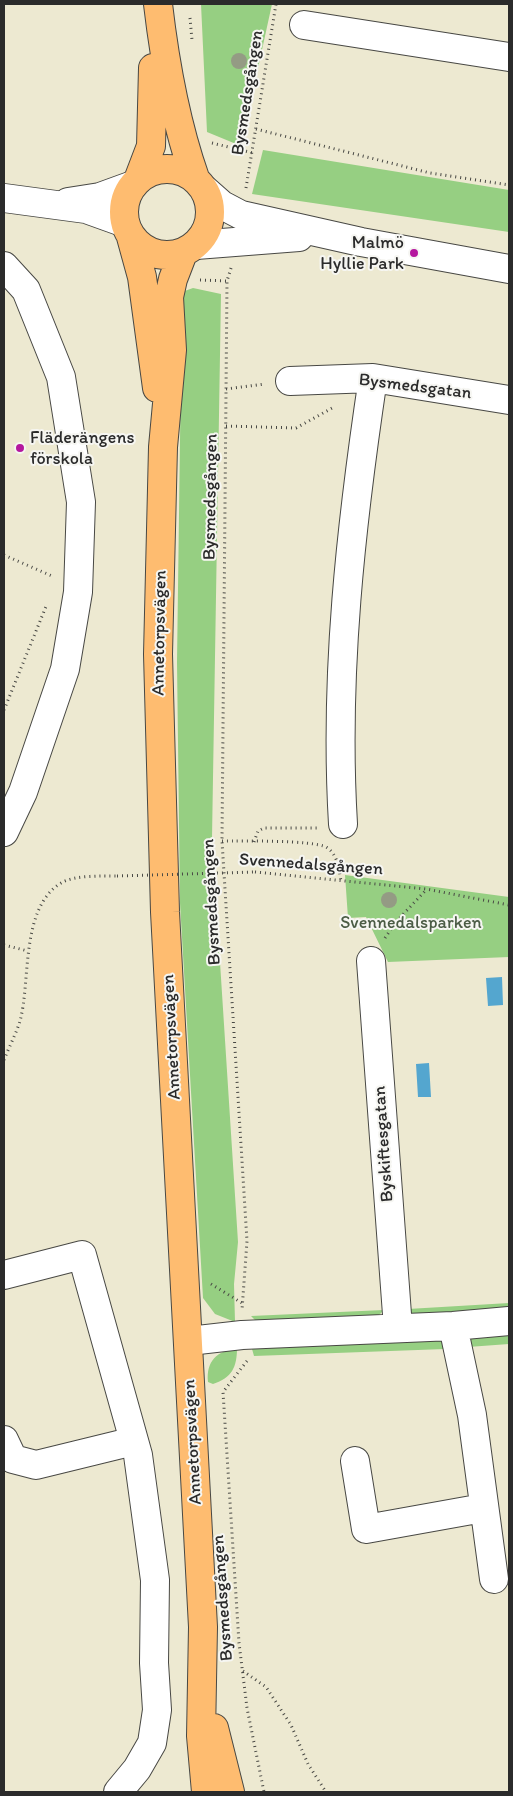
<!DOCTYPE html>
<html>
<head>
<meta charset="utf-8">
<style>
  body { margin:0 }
  #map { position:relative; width:513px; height:1796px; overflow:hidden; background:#ede9d1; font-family:Itim,sans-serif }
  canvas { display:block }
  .frame { position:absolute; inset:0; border:5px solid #2b2b2b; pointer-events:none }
</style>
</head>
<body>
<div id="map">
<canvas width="513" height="1796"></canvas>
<div class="frame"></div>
</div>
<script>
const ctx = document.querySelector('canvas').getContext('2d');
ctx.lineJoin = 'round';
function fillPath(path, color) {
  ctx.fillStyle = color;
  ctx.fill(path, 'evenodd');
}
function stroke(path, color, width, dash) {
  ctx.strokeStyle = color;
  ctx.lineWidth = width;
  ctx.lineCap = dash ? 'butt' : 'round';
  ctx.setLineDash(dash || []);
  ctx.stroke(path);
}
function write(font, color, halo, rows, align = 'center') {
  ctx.font = font + ' Itim,sans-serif';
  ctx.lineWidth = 4;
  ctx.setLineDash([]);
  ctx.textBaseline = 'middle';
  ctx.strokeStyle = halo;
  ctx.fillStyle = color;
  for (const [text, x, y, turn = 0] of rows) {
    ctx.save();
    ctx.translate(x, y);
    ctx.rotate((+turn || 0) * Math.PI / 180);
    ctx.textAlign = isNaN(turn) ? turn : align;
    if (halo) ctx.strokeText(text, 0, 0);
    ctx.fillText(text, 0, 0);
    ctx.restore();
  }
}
const green = new Path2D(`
  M201 4H272L241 146 207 132Z
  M263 150 509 190V232L252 194Z
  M193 288 221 294 212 838 238 1242 234 1284 235 1322 215 1314 203 1298 180 903 177 662 182 292Z
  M345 875 509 897V957L388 962 366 917 348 918Z
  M509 1303V1310L411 1314 408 1309Z
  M384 1310 377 1317 256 1321 251 1316Z
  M509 1334V1344L468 1347 467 1340 472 1337Z
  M444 1340 445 1349 254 1356 252 1349Z
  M237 1348C237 1367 232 1378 213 1384L208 1382C206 1361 217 1351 237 1348Z`);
const water = new Path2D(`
  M502 977 503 1005 488 1006 486 978Z
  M429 1063 431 1097H418L416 1064Z`);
const path = new Path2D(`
  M190 18 192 40
  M256 129 430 173 509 185
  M212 143 253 153
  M246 188 276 4
  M231 268 227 281 222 841 247 1241 242 1310
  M200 280 227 281
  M226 389 265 384
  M226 426 296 428 334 407
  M4 555 52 576
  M4 710 47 604
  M222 841C243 841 311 840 326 847 338 854 339 870 341 881
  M254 842 258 831 264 828H318
  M255 872 426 889 509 905
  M385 938 395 923 426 890
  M4 945 28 951
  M4 1060C9 1047 16 1034 20 1021 31 981 20 908 61 883 74 875 102 876 117 876
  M211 1284 242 1303
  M247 1361 223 1392 239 1643 247 1708 264 1792
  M243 1671 266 1687 291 1725 308 1764 326 1792`);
const minor = new Path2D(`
  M304 25 509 57
  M205 190 222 205 241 215 361 242 509 269
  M4 198 86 209 125 223
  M68 202 100 197 133 185
  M196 245 299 237
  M4 266 26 290 61 377 81 502 78 592 65 669 23 792 4 832
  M290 381 373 378 509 400
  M343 824C334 675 351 525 373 378
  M371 961 398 1328
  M4 1275 82 1255 138 1455 155 1580 154 1663 157 1710 152 1743 137 1769 118 1792
  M453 1326 472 1415 494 1579
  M189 1341 242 1335 453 1326 509 1321
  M4 1440 13 1459 36 1465 134 1441
  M355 1461 366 1529 483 1508`);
const major = new Path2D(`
  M158 4C165 64 175 121 195 178
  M124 212a43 43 0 1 1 86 0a43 43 0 1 1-86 0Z
  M138 180 151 146 153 68
  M131 237 142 277 157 388
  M183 253 173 279 169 297 172 350 163 447 158 654 165 912 203 1627 201 1736 206 1792
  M214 1728 230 1792`);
const pathBridge = new Path2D(`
  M117 876 255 872`);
const trees = [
  [239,61],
  [389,900]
];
const markers = [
  [414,253,5,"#b5179e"],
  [20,448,5,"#b5179e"]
];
const streetNames = [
  ["Bysmedsgången",248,93,-81],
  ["Bysmedsgatan",415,387,7],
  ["Bysmedsgången",211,497,-89],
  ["Annetorpsvägen",160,633,-89],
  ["Svennedalsgången",311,865,4],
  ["Bysmedsgången",212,902,-93],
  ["Annetorpsvägen",172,1037,-93],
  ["Byskiftesgatan",384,1144,-94],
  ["Annetorpsvägen",193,1442,-93],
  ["Bysmedsgången",223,1598,-94]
];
const poiNames = [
  ["Malmö",404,243],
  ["Hyllie Park",404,264],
  ["Fläderängens",30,438,"left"],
  ["förskola",30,459,"left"]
];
const parkNames = [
  ["Svennedalsparken",411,923]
];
fillPath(green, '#96cf82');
fillPath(water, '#54a6cf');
stroke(minor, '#484844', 30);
stroke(major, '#484844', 30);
stroke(path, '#484844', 3, [1, 4]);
stroke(minor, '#fff', 28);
stroke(major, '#febc70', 28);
stroke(pathBridge, '#484844', 3, [1, 4]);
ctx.fillStyle = '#949b84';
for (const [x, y] of trees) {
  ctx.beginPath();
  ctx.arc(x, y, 8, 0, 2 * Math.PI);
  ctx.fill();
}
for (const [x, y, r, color] of markers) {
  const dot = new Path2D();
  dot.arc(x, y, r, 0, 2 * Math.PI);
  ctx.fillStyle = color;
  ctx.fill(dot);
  stroke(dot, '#f6f6f2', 2);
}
write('18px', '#2b2b2b', '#f6f6f2', streetNames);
write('18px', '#2b2b2b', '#f6f6f2', poiNames, 'right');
write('18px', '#4b5c45', '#f6f6f2', parkNames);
</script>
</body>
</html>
